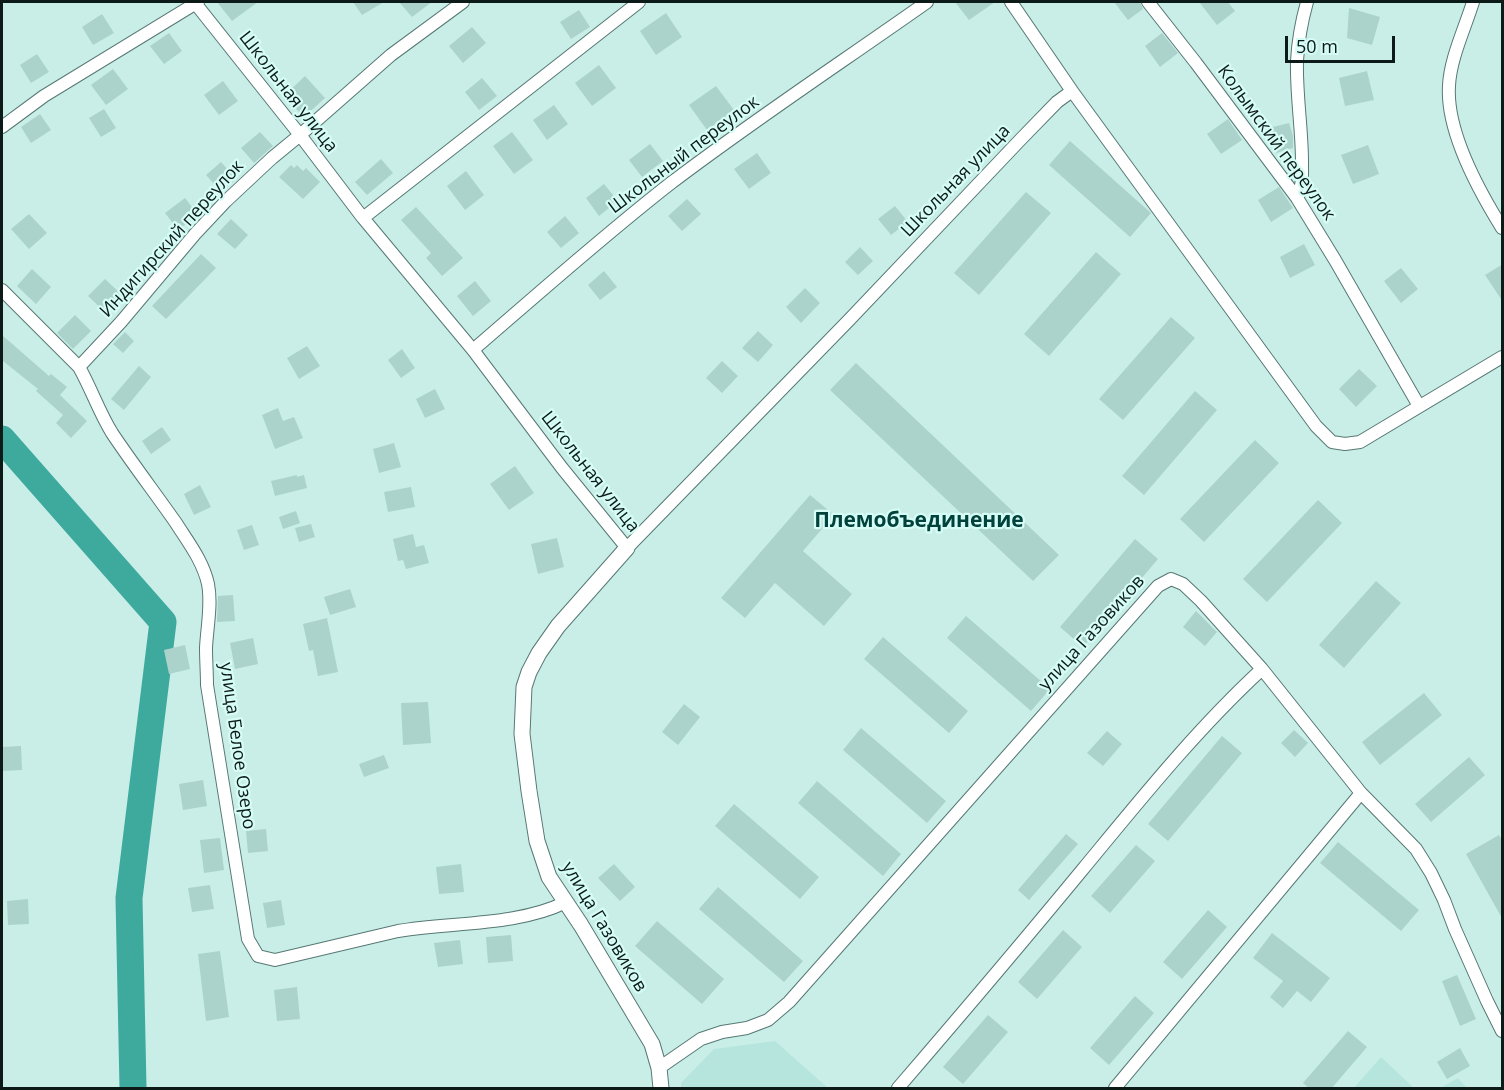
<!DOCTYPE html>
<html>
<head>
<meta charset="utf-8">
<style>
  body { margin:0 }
  #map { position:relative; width:1504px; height:1090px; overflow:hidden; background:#c9eee8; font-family:"Open Sans",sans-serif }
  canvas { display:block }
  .frame { position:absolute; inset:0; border:3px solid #0c1a18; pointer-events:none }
  .scale { position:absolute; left:1285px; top:36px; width:110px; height:27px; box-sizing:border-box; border:3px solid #0c1a18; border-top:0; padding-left:8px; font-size:18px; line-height:21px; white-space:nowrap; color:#0c1a18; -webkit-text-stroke:4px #d6fcf6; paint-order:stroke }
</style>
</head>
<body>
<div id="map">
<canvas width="1504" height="1090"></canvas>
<div class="frame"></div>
<div class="scale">50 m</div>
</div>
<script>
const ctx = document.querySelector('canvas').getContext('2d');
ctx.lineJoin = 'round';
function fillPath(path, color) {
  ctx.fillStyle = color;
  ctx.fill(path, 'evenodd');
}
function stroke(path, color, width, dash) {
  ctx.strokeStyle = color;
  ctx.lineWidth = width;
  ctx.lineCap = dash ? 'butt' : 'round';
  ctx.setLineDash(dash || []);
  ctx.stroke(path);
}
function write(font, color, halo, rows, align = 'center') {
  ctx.font = font + ' "Open Sans",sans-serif';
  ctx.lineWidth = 4.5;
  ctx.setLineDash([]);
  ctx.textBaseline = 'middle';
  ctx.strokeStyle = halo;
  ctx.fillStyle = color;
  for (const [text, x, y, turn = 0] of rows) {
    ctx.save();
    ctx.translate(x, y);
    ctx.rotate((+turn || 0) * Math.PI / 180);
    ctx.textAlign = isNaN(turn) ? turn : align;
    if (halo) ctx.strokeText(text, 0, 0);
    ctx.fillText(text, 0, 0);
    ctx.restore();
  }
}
const built = new Path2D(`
  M775 1041 828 1088H681V1083L714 1049Z
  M1381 1057 1414 1088H1354Z
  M1458 1078 1467 1088H1440Z`);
const river = new Path2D(`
  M2 439 163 622 129 898 133 1088`);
const building = new Path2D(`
  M217 2H258L232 21Z
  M353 2H384L362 15Z
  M399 2H432L412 17Z
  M955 2H995L969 20Z
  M1114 2H1140L1143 9 1128 20Z
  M1199 2H1228L1235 11 1217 25Z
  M1349 8 1380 17 1372 45 1347 38Z
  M579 10 590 27 571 39 560 22Z
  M666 13 682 37 656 55 640 31Z
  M102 14 114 33 93 45 82 27Z
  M472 27 486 43 463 63 449 46Z
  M169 33 182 51 164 64 150 46Z
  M1162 33 1178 53 1160 67 1145 46Z
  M37 54 49 72 31 83 20 65Z
  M599 65 616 88 592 106 575 83Z
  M113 69 128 89 106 105 91 85Z
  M1367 71 1374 100 1345 106 1339 78Z
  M305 76 325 98 304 117 284 96Z
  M482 78 497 96 479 110 465 92Z
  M223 81 238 101 219 115 204 95Z
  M716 86 734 110 707 130 689 105Z
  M554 105 568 124 547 140 533 120Z
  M104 109 116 128 101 137 89 118Z
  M40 114 51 130 31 143 21 127Z
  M1228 119 1242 140 1221 154 1207 134Z
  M1289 123 1293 136V148L1276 153 1269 128Z
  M260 132 273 146 254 163 241 148Z
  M512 132 533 160 514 174 493 146Z
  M1070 141 1151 213 1130 237 1049 165Z
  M650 144 663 161 642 177 629 160Z
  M1368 145 1379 174 1353 184 1341 155Z
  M757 153 771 173 749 189 734 169Z
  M381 159 393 173 367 195 355 182Z
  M221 162 236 179 221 192 206 175Z
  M291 165 294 168 297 165 303 171 306 168 320 182 303 199 279 177Z
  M466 171 484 195 465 210 447 186Z
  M604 184 618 201 599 216 586 198Z
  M1279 187 1293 208 1271 222 1258 200Z
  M1026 192 1051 213 979 295 954 273Z
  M185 198 198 215 178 230 165 213Z
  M687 199 701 214 682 231 668 216Z
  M895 206 908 222 891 235 878 219Z
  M416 207 463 258 442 276 426 258 431 253 401 220Z
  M29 214 47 233 29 249 11 229Z
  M565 216 579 233 561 248 547 232Z
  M231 219 248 235 235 249 217 234Z
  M1304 244 1315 265 1290 278 1280 257Z
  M860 247 873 261 858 275 845 262Z
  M1096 252 1121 274 1049 356 1024 334Z
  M201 254 216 268 166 319 152 306Z
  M1503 264V302L1485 275Z
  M1401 268 1418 289 1401 303 1384 281Z
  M32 269 51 287 36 304 17 286Z
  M604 271 617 287 600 300 588 285Z
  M105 279 122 295 105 312 88 296Z
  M475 281 491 301 473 316 457 296Z
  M805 288 820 303 801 323 786 307Z
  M75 315 91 331 73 349 57 333Z
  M1171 317 1195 338 1123 420 1099 399Z
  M758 331 773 345 758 362 742 348Z
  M125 332 134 341 123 353 113 344Z
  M2 335 49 376 51 374 67 387 60 395 87 421 71 438 56 423 63 415 36 391 38 389 3 361 2 363Z
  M307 346 320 366 299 379 287 358Z
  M402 349 415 368 401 378 388 360Z
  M722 361 738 376 722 393 706 378Z
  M856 363 1059 555 1033 581 830 390Z
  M139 366 151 377 124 410 111 399Z
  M1359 369 1377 386 1356 407 1339 389Z
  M435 389 445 409 425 418 416 399Z
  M1195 391 1217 410 1144 495 1122 476Z
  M278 408 283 421 294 417 303 438 275 449 262 415Z
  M162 427 171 440 151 454 142 441Z
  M1255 440 1279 463 1204 542 1180 519Z
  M394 443 401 467 379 473 373 449Z
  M515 466 534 493 509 510 490 484Z
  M297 475V477L304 475 307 488 275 496 271 481Z
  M200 485 211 507 194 515 184 494Z
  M411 487 415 507 388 512 384 492Z
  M810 495 834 515 803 551 852 594 824 626 775 583 745 618 721 598Z
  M1318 500 1342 523 1267 602 1243 579Z
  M296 511 300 523 283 529 279 517Z
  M311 524 315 537 299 542 295 528Z
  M252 525 259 545 244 550 237 530Z
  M413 534 416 547 424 545 429 563 406 569 403 560 398 561 393 539Z
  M557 538 564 567 538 574 531 544Z
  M1135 539 1158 559 1083 647 1060 627Z
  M1376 581 1401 603 1344 668 1319 645Z
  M350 589 356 607 330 615 324 597Z
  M233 595 235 621 217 622 218 596Z
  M1196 611 1217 632 1205 646 1183 627Z
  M966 616 1050 689 1031 711 947 638Z
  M327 618 338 672 318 676 313 650 309 651 303 624Z
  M883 637 968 711 949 733 864 659Z
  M253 638 258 664 235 669 230 643Z
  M185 645 190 669 169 674 164 650Z
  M1424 693 1442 715 1380 765 1362 742Z
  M428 702 431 743 403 745 401 703Z
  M684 704 700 717 678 745 662 732Z
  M861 728 946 801 927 823 843 750Z
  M1294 730 1308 743 1295 757 1281 743Z
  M1107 731 1122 744 1103 766 1087 753Z
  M1222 736 1242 753 1168 841 1148 824Z
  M21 746 22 770 2 771V747Z
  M384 755 389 768 364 777 359 764Z
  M1469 757 1485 775 1431 822 1415 804Z
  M203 780 207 806 183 810 179 784Z
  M817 781 901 854 883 876 798 803Z
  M734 804 819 877 800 899 715 826Z
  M266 829 268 851 248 853 246 831Z
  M1066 834 1078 844 1029 900 1018 890Z
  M1499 835 1503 842V920L1466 854Z
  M220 838 224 870 204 873 200 840Z
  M1338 842 1419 910 1401 931 1320 863Z
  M1136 845 1155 861 1110 913 1091 896Z
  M461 864 464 892 439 894 436 867Z
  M614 864 635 887 620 901 598 878Z
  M210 885 214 909 192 912 188 888Z
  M718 887 803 961 784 982 699 909Z
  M28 899 29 924 8 925 7 901Z
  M281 900 285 925 267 928 263 903Z
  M1208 910 1227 927 1182 979 1163 962Z
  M657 921 724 979 702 1004 635 946Z
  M1063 930 1082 947 1037 999 1018 982Z
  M1272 933 1330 978 1311 1002 1297 991 1283 1008 1270 997 1283 981 1253 958Z
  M511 935 513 961 488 963 486 937Z
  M460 940 463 964 438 967 434 943Z
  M220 951 229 1017 206 1021 198 954Z
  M1457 975 1476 1019 1460 1026 1442 981Z
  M297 987 300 1019 277 1021 274 990Z
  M1135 996 1154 1013 1109 1065 1090 1048Z
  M988 1015 1008 1032 963 1084 943 1067Z
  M1348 1031 1367 1047 1331 1089H1310L1303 1083Z
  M1460 1048 1470 1066 1447 1079 1437 1062Z`);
const minor = new Path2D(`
  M1011 2 1072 91 1316 426 1332 442 1345 444 1360 442 1502 357
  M1148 2 1196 63 1297 198 1335 260 1419 406
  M1473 2C1465 28 1450 59 1449 86 1446 132 1479 191 1502 228
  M195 3 300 135 363 218 473 350 562 468 627 548 850 319 1021 139 1057 102 1072 91
  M2 127 44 96 198 2
  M1297 198C1303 187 1302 174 1302 162 1302 128 1296 94 1297 61 1298 41 1302 20 1307 2
  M363 218 639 2
  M2 290 79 367C91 388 99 412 112 433 132 463 155 493 176 523 188 542 203 561 208 584 212 604 207 627 206 648 206 660 207 673 207 685L248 939 258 956 275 960 398 931C451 922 518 926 566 902
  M473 350C538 294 603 236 671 183 754 120 842 62 927 2
  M79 367 121 322 195 234 226 201 272 158 300 135 391 55 463 2
  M659 1068 701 1039 722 1032 747 1028 768 1020 789 1002 1158 586 1171 579 1183 584 1201 601 1262 669 1361 793 1416 849 1431 873 1444 900 1455 929 1487 1001 1502 1031
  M898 1088C960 1016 1022 943 1083 869 1140 800 1196 730 1262 669
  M1115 1088 1361 793`);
const tertiary = new Path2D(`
  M627 548 558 626 539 653 529 672 524 687 522 734 529 791 537 841 549 877 581 925 652 1044 659 1068 661 1088`);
const streetNames = [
  ["Школьная улица",288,92,52],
  ["Колымский переулок",1276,143,54],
  ["Школьный переулок",684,155,-37],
  ["Школьная улица",956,181,-46],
  ["Индигирский переулок",172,239,-48],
  ["Школьная улица",590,472,52],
  ["улица Газовиков",1092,633,-48],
  ["улица Белое Озеро",237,746,82],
  ["улица Газовиков",604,927,59]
];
const quarterNames = [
  ["Племобъединение",919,521]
];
fillPath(built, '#b6e5dd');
stroke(river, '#3eaa9e', 27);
fillPath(building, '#acd2cc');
stroke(minor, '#567873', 14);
stroke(tertiary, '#567873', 17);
stroke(minor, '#fff', 12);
stroke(tertiary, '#fff', 15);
write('18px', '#0c1a18', '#d6fcf6', streetNames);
write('bold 21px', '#01423c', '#d6fcf6', quarterNames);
</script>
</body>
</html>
